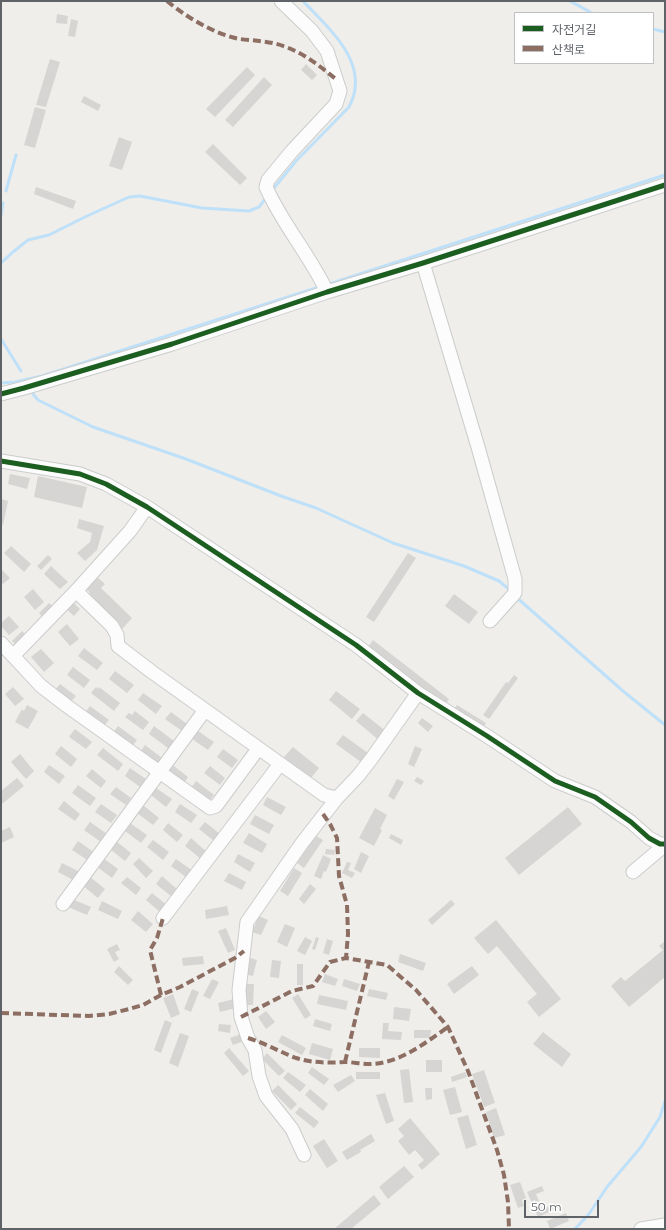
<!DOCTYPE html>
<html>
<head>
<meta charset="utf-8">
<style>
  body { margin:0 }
  #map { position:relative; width:666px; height:1230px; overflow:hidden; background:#efeeea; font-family:Montserrat,"Noto Sans KR",sans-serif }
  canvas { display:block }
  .frame { position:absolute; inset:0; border:2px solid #5f6368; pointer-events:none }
  .legend { position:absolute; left:514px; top:12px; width:140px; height:52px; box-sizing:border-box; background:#fff; border:1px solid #bfc1c3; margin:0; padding:5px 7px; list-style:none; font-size:12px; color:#5f6368 }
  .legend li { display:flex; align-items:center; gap:8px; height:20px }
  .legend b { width:20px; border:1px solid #bfc1c3 }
  .scale { position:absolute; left:524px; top:1200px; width:75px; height:18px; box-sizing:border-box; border:2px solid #5f6368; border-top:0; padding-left:5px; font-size:12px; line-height:14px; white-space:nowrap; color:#5f6368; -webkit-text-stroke:3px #fff; paint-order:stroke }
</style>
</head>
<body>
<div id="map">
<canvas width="666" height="1230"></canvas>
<div class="frame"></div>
<ul class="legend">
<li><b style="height:5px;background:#1b5e20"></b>자전거길</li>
<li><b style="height:5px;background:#8d6e63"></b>산책로</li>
</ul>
<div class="scale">50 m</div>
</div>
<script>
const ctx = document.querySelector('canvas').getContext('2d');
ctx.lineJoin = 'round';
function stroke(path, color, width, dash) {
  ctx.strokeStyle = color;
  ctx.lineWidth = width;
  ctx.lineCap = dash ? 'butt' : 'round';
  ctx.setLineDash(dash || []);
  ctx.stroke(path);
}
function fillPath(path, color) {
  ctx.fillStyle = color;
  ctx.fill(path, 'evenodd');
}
const stream = new Path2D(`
  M570 1 592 13
  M653 29 665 32
  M274 188 296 161 349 107C372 64 329 29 303 1
  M6 191 16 155
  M1 216 3 203
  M1 263 13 252 28 240 49 235 87 216 129 197 140 196 202 208 249 211 259 207 266 198
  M329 284 665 175
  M1 339 21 371
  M1 383 15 382 42 376 319 287
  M33 394 38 400 93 427 186 459 281 496 316 508 393 543 464 566 499 581 511 591
  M516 597 623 691 665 725
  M575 1229 589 1214 607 1187 641 1147 660 1117 665 1101`);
const building = new Path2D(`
  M57 14 68 16 67 24 56 23Z
  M71 19 78 21 75 37 68 36Z
  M50 59 60 62 46 107 36 105Z
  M306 64 317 75 312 80 301 70Z
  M247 67 255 75 215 117 206 109Z
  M264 77 272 85 233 127 225 120Z
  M84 96 101 105 98 111 81 102Z
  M35 107 46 110 35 148 24 145Z
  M119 137 132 142 122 170 109 166Z
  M213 144 247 178 240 185 205 152Z
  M36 187 76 201 73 209 34 194Z
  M10 474 30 478 27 489 8 484Z
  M38 476 87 487 82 508 34 497Z
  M1 499 8 501 3 525 1 524Z
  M79 519 104 526 97 550 85 561 77 553 90 542 92 533 77 528Z
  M11 546 31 564 24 572 4 553Z
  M408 553 416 558 374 622 366 617Z
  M48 555 52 559 41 570 37 566Z
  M51 566 68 582 60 589 44 574Z
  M1 569 10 578 3 584 1 582Z
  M95 575 105 584 101 588 132 618 122 629 88 595 90 593 84 586Z
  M33 589 44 602 35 610 24 597Z
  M454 594 478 612 469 624 445 606Z
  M71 600 80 609 74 616 64 607Z
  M49 603 54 607 43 618 39 613Z
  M9 616 19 627 9 635 1 626V623Z
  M67 624 79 639 70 646 58 632Z
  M22 631 26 635 16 645 12 641Z
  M373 640 449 699 444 707 367 648Z
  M84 648 103 663 97 670 78 656Z
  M41 649 54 663 44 672 31 657Z
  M73 667 90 680 84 688 67 675Z
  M115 671 134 685 127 693 109 679Z
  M514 675 518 678 489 719 483 715 506 682 508 683Z
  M60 684 76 696 69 704 54 691Z
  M13 687 24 699 15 706 5 694Z
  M96 687 98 689 99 687 120 703 114 711 91 693Z
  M336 691 360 709 352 719 329 700Z
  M143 693 162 706 156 714 138 700Z
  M27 705 38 711 28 729 15 722 22 709 24 711Z
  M457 705 486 723 482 730 452 713Z
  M90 706 109 720 102 728 84 714Z
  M135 711 149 722 143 730 125 717 129 713 132 715Z
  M171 712 187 724 182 731 165 719Z
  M363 713 387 732 380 741 356 721Z
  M422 718 433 726 428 732 418 723Z
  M118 726 137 740 131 748 112 734Z
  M154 726 174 741 168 748 149 734Z
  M75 729 92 742 86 749 69 737Z
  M198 731 214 742 208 750 192 739Z
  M343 735 368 753 361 762 336 744Z
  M145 745 162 758 156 766 139 754Z
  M61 746 77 759 71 767 55 754Z
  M415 746 422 749 414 767 408 764Z
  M293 747 319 768 310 779 284 757Z
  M103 748 123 764 118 771 97 755Z
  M223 749 238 760 232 768 217 757Z
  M20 754 34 771 26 779 11 762Z
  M170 763 188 777 183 785 164 771Z
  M49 765 65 776 59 784 44 772Z
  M210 766 225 778 220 785 204 773Z
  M130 768 146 779 140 787 125 776Z
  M92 769 106 781 101 788 86 776Z
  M417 777 424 781 421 785 414 781Z
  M17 778 24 786 2 804 1 802V791Z
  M397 779 404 782 394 800 388 796Z
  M196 781 214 795 208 802 190 789Z
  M78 785 96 798 90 806 72 793Z
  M116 787 131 798 126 805 110 794Z
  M156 788 172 799 166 807 151 795Z
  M267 797 286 807 281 815 263 805Z
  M64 801 80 814 75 821 58 809Z
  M101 804 117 815 111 823 95 812Z
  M180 804 197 815 191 823 175 812Z
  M143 805 159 818 153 825 137 813Z
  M568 807 582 824 519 875 505 858Z
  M375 808 387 815 380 829 382 830 374 846 359 838Z
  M255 815 274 825 269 834 250 824Z
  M90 822 107 834 101 842 84 830Z
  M205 822 220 834 214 841 199 829Z
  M130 823 147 835 141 843 125 831Z
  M168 823 183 835 177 842 163 830Z
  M10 827 14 837 1 843V831Z
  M249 833 267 844 262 853 243 843Z
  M391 834 403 840 401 845 389 838Z
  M316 836 323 840 304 868 297 863Z
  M191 838 207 852 201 859 185 846Z
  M153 840 169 852 163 860 147 847Z
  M78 841 95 853 89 861 72 850Z
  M116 841 131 853 125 861 110 849Z
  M326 849 335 850 334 855 325 854Z
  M361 852 369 856 361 873 354 869Z
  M238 854 255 863 250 872 234 862Z
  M323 855 331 859 326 872 324 871 321 879 314 876Z
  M103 858 118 869 112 878 96 866Z
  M139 858 153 871 146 878 133 864Z
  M176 859 193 871 187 878 171 866Z
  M347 862 351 863 348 870 355 873 352 878 342 873Z
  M62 863 80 872 75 881 58 872Z
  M294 868 302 873 288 896 280 891Z
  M229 873 246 882 242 890 224 881Z
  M89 876 105 889 98 898 82 885Z
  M162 876 178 890 172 897 156 884Z
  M127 877 141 888 136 895 121 883Z
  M310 884 316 889 304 904 299 899Z
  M152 893 167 905 161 913 146 900Z
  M72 899 91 907 87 915 68 907Z
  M451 900 455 904 432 925 428 920Z
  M102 901 122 911 118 919 98 910Z
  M227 906 229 915 206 919 205 910Z
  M138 911 153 924 146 932 131 920Z
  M259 916 268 920 261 935 252 932Z
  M496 920 561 999 539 1017 527 1002 537 994 497 946 488 954 474 938Z
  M285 924 295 928 287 947 277 942Z
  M226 928 235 950 228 953 218 931Z
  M305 937 312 941 305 955 297 951Z
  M316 937 319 938 315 950 312 949Z
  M327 939 333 941 329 955 323 953Z
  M665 941V977L629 1007 611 986 621 977 625 981 663 950 659 946Z
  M117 944 120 950 115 952 119 959 114 962 107 949Z
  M400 954 426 963 423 971 398 962Z
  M203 956 204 964 183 966 182 958Z
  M247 957 257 960 253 976 243 974Z
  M272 960 281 961 279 978 270 977Z
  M297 964H303V985H297Z
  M119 966 133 980 128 985 114 972Z
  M472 966 479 975 454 994 447 984Z
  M325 974 338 979 335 986 322 982Z
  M212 979 219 982 210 999 203 996Z
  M344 979 360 984 357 991 342 986Z
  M244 984H254L253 1005H244Z
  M192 989 199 992 191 1012 184 1009Z
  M369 989 388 993 386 1000 367 996Z
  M173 994 180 1014 171 1018 163 998Z
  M298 994 311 1015 305 1019 292 998Z
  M319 995 348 1001 346 1010 317 1004Z
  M234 999 236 1008 220 1012 218 1003Z
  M394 1007 411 1009 409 1021 393 1019Z
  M266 1011 275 1022 266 1029 258 1017Z
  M315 1019 332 1024 330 1031 313 1026Z
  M165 1020 172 1023 161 1053 154 1050Z
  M383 1023H389L388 1031 402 1032 401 1040 382 1039Z
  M219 1024 231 1025 230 1033 218 1031Z
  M414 1030H431L430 1038H414Z
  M543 1032 571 1054 562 1067 533 1044Z
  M180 1033 189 1036 178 1067 169 1063Z
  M241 1034 244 1041 233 1045 230 1038Z
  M282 1035 306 1048 302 1055 278 1042Z
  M312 1043 333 1049 330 1060 309 1054Z
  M229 1048 249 1071 243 1076 224 1053Z
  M359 1048H380V1058L359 1057Z
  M267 1053 285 1071 279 1076 262 1059Z
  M426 1060H442V1072H426Z
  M312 1067 329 1079 324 1085 308 1073Z
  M409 1069 413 1102 404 1103 400 1070Z
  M484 1070 495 1103 484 1107 472 1074Z
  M288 1072 306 1085 300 1092 283 1078Z
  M356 1072H380V1079H356Z
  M465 1072 467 1077 452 1082 451 1077Z
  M351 1075 355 1081 338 1092 333 1085Z
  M278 1085 297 1104 291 1110 272 1091Z
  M455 1087 462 1112 450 1115 443 1090Z
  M425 1088H432V1099L426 1100Z
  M310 1089 328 1104 323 1111 305 1095Z
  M385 1093 394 1121 386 1124 376 1095Z
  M300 1107 319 1122 314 1128 295 1113Z
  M496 1108 505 1135 494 1138 486 1112Z
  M468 1115 477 1145 466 1149 457 1118Z
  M410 1118 440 1154 422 1170 418 1165 424 1160 415 1150 409 1155 398 1141 404 1136 398 1129Z
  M371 1134 375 1141 360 1150 361 1152 347 1160 342 1152Z
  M324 1139 338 1161 327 1168 313 1146Z
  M404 1166 414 1177 388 1199 379 1187Z
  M520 1182 526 1198 522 1200 524 1206 518 1208 510 1185Z
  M542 1186 544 1191 536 1194 542 1209 556 1203 558 1208 538 1217 527 1192Z
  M374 1195 381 1204 351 1229H334Z
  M566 1213 569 1221 550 1229 547 1221Z`);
const minor = new Path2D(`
  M281 1 312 31 327 51 340 91 336 104 292 151 268 180 266 187C282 224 310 255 327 292
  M423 263 478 447 515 579V593L490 621
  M1 394 24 388 172 344 327 292 423 263 665 185
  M1 461 80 474 106 484 147 507 356 645 418 693 487 736 555 781 595 797 631 822 649 838 660 844H665
  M76 591 112 626 117 635 118 646 152 672 324 795 337 798
  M1 643 41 686 67 706 210 808 216 806 258 749
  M13 656 76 591 130 531 147 507
  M633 872 665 845
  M63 904 205 710
  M163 918 280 764
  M304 1155 292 1129 266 1096 259 1076 255 1050 248 1038 241 1017 239 990 247 922 302 843 337 798 358 776 372 758 418 693
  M641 1229 665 1225`);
const quiet = new Path2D(`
  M167 1C186 17 216 35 240 39 256 41 271 41 286 47 305 54 321 67 337 80
  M323 814 330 824 337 838 339 876 347 905 348 934 346 958 387 965 416 990 448 1027 468 1071 497 1150 504 1175 508 1202 509 1229
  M161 995 150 950 157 938 163 918
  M1 1013 89 1016 109 1014 129 1009 143 1005 161 995 180 987 235 958 244 951
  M241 1017 292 991 313 986 330 962 346 958
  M248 1038C265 1043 280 1052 296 1058 312 1063 329 1063 345 1062 352 1062 361 1064 369 1064 399 1064 425 1043 448 1027
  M345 1062 369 962`);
const cycleway = new Path2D(`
  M1 394 24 388 172 344 327 292 423 263 665 185
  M1 461 80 474 106 484 147 507 356 645 418 693 487 736 555 781 595 797 631 822 649 838 660 844H665`);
stroke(stream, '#bfe0f9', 3);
fillPath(building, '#d6d5d3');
stroke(minor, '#cbcccc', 15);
stroke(minor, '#fdfcfc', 13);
stroke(quiet, '#8d6e63', 4, [8, 4]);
stroke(cycleway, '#1b5e20', 5);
</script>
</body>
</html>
